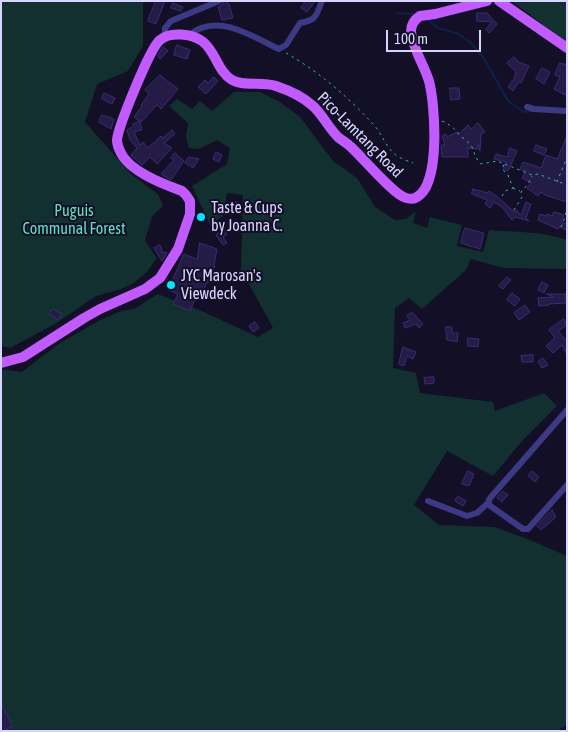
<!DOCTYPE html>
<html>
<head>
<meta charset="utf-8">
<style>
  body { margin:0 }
  #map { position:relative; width:568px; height:732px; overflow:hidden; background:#130f26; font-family:"Asap Condensed",sans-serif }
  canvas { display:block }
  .frame { position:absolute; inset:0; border:2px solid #d9d4ff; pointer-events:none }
  .scale { position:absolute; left:386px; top:30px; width:95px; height:22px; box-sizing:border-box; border:2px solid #d9d4ff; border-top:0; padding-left:6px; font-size:15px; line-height:18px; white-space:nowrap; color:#d9d4ff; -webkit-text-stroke:4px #130f26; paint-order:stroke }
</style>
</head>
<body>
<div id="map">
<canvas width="568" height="732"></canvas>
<div class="frame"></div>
<div class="scale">100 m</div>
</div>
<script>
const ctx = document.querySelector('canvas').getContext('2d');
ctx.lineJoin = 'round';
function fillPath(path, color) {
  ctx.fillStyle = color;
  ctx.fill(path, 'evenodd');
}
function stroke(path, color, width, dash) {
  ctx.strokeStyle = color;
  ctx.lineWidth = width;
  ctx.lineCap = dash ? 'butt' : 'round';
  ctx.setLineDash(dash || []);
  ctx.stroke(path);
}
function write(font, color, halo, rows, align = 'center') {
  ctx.font = font + ' "Asap Condensed",sans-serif';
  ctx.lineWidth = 4;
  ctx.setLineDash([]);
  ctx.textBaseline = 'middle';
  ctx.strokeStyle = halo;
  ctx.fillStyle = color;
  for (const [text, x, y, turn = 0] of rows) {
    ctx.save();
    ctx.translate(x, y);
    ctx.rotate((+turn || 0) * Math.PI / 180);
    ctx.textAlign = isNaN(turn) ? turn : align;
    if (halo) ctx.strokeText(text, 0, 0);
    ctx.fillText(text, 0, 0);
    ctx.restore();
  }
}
const green = new Path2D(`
  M1 1H143V46L128 71 97 84 85 122 132 175 158 194 163 206 152 216 145 241 157 258 147 272 132 284 121 289 96 296 55 324 10 348 1 346Z
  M512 1H567V43Z
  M234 92H260L280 102 300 117 333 161 357 178 375 207 395 220 406 219 416 211 413 223 427 228 430 217 462 225 457 246 483 252 489 230C514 232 543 231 567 240V269L504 268 471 259 466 270 422 309 409 298 395 308 393 368 416 373 420 393 493 402 495 411 544 393 557 406 522 441 493 476 447 451 414 505 439 525 494 527 525 538 567 556V725L557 731H1V369L22 372 57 345 98 321 121 311 134 309 158 294 204 312 258 337 273 328 241 269 243 195 227 193 223 216 210 225 192 186 227 164 230 148 217 140 199 149 189 148 186 137 188 123 169 106 177 99 192 109 200 101 212 111Z`);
const stream = new Path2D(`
  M397 13 415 14
  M427 19 438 28 459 34 470 42 483 57 508 101 524 112 532 111`);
const building = new Path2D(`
  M156 1H165L156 24 148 21Z
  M224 1H227L228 4H229L233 18 222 20 218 7 223 4Z
  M306 1H315L307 12 301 8Z
  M173 3 183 7 181 11 171 8Z
  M477 13H487L497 24 489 33 486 29 492 22 477 21Z
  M177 45 190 50 187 59 174 55Z
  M163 47 168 51 160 59 158 56Z
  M514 57 519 62 529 66 521 83 519 82 513 91 508 87 514 79 516 72 507 63Z
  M560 63 567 65V92L565 95 554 89 560 77 555 75Z
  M542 68 550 72 544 84 536 79Z
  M160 75 178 89 161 109 157 105 141 122 134 117 142 106 141 105 149 94 145 90Z
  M214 77 218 81 206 94 198 87 205 80 208 83Z
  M450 88H459L460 99 451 100Z
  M104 93 115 98 112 104 102 99Z
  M102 115 114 119 111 129 99 122Z
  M140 122 142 130 134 132 140 145 143 142 148 148 161 136 163 138 172 130 175 134 164 143 172 148 157 164 150 157 142 165 131 155 137 148 130 140 127 130 134 126 133 124Z
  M478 123 485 132 481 134 480 151 478 144V149L468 148V157H442L441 145H445L442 136 446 134 447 137 457 132 458 135 468 125 471 129Z
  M567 136V202L545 195 541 192 538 196 527 188 531 183 522 178 526 171 520 169 523 162 541 168 546 155 557 159Z
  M536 145 547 149 544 155 534 151Z
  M510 148 517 151 508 171 503 169 506 162 494 159 496 154 507 157Z
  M216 152 222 155 219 162 213 159Z
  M175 153 184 161 171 180 161 174 174 160 171 158Z
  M189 157 199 159 193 168 185 163Z
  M473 189 488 193 489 191 499 198 511 209 515 212 516 210 521 215 526 202 531 204 526 218 529 221 515 217 512 220 502 207 494 202 490 208 485 204 487 200 472 194Z
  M231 202H238V209H231Z
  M554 212 564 215 561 222 567 224V230L559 227 558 229 538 220 540 214 546 216 547 214 552 216Z
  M465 228 484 233 480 249 461 243Z
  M224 230 227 234 223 237 227 243 223 245 216 235Z
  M200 243 217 249 214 265 215 266 203 291 199 290 190 311 173 304 178 294 168 290 184 254 197 259Z
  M160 245 163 253 166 252 167 253 162 261 154 248Z
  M507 277 511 280 503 289 499 286Z
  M542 282 548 285 544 293 538 290Z
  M512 293 520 299 515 306 507 300Z
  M547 294H566V303L549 304V305L539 306 538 298 553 297Z
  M525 305 530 312 519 320 514 313Z
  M53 309 62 314 58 320 49 314Z
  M412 312 423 324 419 328 416 324 405 328 403 323 410 320 407 316Z
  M564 319 567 325 558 331 567 341V355L562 345 553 353 546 346 555 338 549 330Z
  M255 322 259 328 253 332 249 326Z
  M446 327H452V333H458L457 342 447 340Z
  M468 338 479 339 478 347 468 346Z
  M403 347 416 352 413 359 407 356 404 366 399 364Z
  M533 355V362H522L521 356Z
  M543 358 548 365 542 368 538 362Z
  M434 377V383L425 384 424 378Z
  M468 471 474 474 469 486 462 484Z
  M532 471 539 477 535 482 528 476Z
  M503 491 508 495 502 502 497 498Z
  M458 496 466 501 463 506 455 501Z
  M552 510 556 517 541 530 537 526Z
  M1 704 13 726 3 731H1Z`);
const path = new Path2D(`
  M286 53C318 71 348 97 373 124 382 133 385 147 396 155 401 159 408 161 413 163
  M442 121C453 126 455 130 463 138 466 141 470 143 472 147 475 154 475 158 481 164L497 161 532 175 538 174 567 185
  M557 182 567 157
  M513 188 520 191
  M502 196 505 191 513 188 508 175 502 169 504 164
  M514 210 522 197 521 192 528 184 532 176
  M561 227 566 215 565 211 567 210`);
const street = new Path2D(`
  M189 35C217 12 251 36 279 49L286 45 300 23C317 20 316 16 322 1
  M165 36V28L171 21 219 1
  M527 107 534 109 567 111
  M567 410 491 497 489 500V505L523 529H528L567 485
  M428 501 467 516 477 513 488 503`);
const primary = new Path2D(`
  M499 1 567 48
  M1 363 23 357 84 318 100 309 145 289 160 278 178 249 190 214V201L186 195 182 191C163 184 128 171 120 151 119 149 117 143 117 140 118 127 150 48 160 40 170 31 192 34 202 41 216 51 217 71 232 80 244 87 262 81 276 86 288 90 303 97 313 106 323 115 329 129 339 138 343 141 347 143 351 147 363 158 394 195 406 198 410 199 414 199 417 197 441 184 435 104 429 81 424 65 412 47 411 31 411 24 414 20 420 16L435 14 487 1`);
const markers = [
  [201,217,5,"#00e5ff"],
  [171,285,5,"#00e5ff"]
];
const streetNames = [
  ["Pico-Lamtang Road",360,135,45]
];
const poiNames = [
  ["Taste & Cups",211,208],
  ["by Joanna C.",211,226],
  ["JYC Marosan's",181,276],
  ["Viewdeck",181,294]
];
const parkNames = [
  ["Puguis",74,211],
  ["Communal Forest",74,229]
];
fillPath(green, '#12302f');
stroke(stream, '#0c2248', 2);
fillPath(building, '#241b47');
stroke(building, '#3b2d73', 1);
stroke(path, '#2fb8b0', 1, [2.5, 4]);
stroke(street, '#3d3a85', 6);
stroke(primary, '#c25bff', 10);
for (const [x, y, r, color] of markers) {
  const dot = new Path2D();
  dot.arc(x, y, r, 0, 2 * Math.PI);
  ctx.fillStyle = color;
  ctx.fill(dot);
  stroke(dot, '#130f26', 2);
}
write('16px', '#d9d4ff', '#130f26', streetNames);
write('16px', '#d9d4ff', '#130f26', poiNames, 'left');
write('16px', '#5fe0c0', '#130f26', parkNames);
</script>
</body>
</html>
